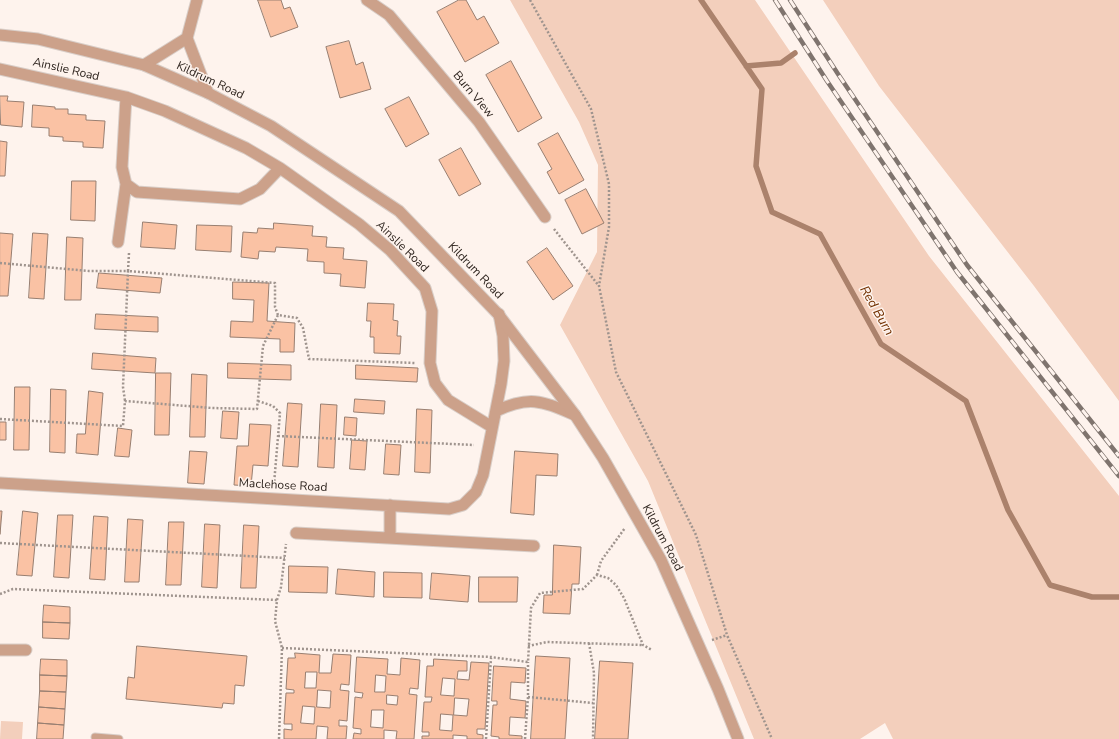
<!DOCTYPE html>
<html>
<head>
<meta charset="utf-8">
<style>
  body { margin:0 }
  canvas { display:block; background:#fef3ed }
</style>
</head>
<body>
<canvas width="1119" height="739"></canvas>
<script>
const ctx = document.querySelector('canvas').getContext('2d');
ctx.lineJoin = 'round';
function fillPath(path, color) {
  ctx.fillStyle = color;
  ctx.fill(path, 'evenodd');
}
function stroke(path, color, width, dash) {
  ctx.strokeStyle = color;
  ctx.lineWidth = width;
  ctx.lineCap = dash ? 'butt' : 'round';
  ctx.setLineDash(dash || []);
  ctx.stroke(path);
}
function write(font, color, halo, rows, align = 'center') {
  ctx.font = font + ' "Nunito Sans",sans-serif';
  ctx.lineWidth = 3;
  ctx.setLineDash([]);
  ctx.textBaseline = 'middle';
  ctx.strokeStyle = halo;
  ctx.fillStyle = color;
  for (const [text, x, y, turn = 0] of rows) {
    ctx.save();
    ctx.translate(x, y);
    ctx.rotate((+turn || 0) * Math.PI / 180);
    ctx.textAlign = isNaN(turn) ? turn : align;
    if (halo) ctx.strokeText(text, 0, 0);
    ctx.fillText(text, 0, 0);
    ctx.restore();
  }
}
const green = new Path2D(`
  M510 0H755L929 256 1119 496V739H893L885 723 860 739H754L648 481 560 325 597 252 598 165 579 122Z
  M823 0H1119V401L1034 286 879 86Z
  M1 721 23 722 22 739H0Z`);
const stream = new Path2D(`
  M701 0 762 89 756 166 772 212 820 234 881 344 966 401 1008 510 1050 585 1092 597H1119
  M746 66 781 63 795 53`);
const building = new Path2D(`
  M258 0H281L284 9 290 7 298 27 271 37Z
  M459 0H466L477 20 484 16 499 43 465 62 437 12Z
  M349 41 356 65 363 62 371 89 340 98 326 47Z
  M511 61 542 118 518 132 486 75Z
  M0 96H8L7 101 24 102 22 127 1 125Z
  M409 97 429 134 406 147 385 109Z
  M33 105 55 107V109H68V114L86 115V120L105 121 103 148 83 147V142L63 141V137L49 136V128L32 127Z
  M558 133 584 180 559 194 547 172 552 169 538 144Z
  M0 141 7 142 5 176H0Z
  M461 148 481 184 459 196 439 160Z
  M72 181H96L95 221 71 220Z
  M586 189 604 223 582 234 565 200Z
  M143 222 177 225 175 249 141 247Z
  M274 223 313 226 312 236 327 237 326 247 344 248 343 259 367 261 365 288 340 286 341 274 324 273V262L307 261 308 249 276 247 275 252 259 251 258 259 241 257 243 232 257 233 258 228 273 229Z
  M197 225 232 226 231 252 196 250Z
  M0 233 13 234 8 296H0Z
  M33 233 48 234 44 299 29 298Z
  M67 237 83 238 81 300H65Z
  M547 248 573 286 553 300 527 262Z
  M99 273 162 278 160 293 97 288Z
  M233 282 269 283 267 321 295 323 294 352H280V339L230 337 231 321 253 322 254 300 233 299Z
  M368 303 394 304 393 320 398 321 397 336H401L400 354 374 353V337H370L371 321H367Z
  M96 314 158 317V332L95 329Z
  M93 353 156 358 155 373 92 369Z
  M228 363 291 365V380L228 378Z
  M356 365 418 368 417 382 356 379Z
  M156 373H171L169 435H155Z
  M192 374 207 375 205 437H190Z
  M15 387H30L29 450H14Z
  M51 389 66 390 65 453 50 452Z
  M89 391 103 393 98 455 76 453 77 434H85Z
  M355 399 385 401 384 414 354 412Z
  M288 403 302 404 298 467 283 466Z
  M321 404 337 405 334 468 318 467Z
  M417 409 432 410 430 473 415 472Z
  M223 411 239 412 237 439 221 438Z
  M345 417 357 418 356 436 344 435Z
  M0 422H6V440H0Z
  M250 424 271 425 268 466 253 465 251 486 234 485 237 446H248Z
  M118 428 132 430 129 457 115 456Z
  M352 440 367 441 365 470 350 469Z
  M386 444 401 445 399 475 384 474Z
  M190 451 207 452 204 484 188 483Z
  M515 451 558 454 557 476 536 475 534 515 511 513Z
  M0 511H2L0 534Z
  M23 511 38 513 32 576 17 575Z
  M58 515H73L69 578 54 577Z
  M94 516 108 517 105 580 90 579Z
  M128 519 143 520 139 582H125Z
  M169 522H184L181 585H166Z
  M205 524 220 525 217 588 202 587Z
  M244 525 259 526 256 588H241Z
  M554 545 581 547 579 584H572L570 614 543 613 544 595H552Z
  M289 566 328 567 327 593 289 592Z
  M338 569 375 572 374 597 336 594Z
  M384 572 422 573V598L384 597Z
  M432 573 470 576 468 602 430 599Z
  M479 577H518L517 602H479Z
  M44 605 70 607V623L43 622Z
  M43 622 70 623 69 639 43 638Z
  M137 646 247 656 244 686 235 685 234 704 223 703 222 708 126 699 128 677 134 678Z
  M295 653 320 655 319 673H331L333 654 351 655 349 685 341 684 340 690 349 691 347 721 339 720V726H347L346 739H327L328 727 317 726 316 739H284V729L292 730V724H284L286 693H294V690L286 689 288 658H295ZM306 672H317L316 688H305ZM318 690 331 691 330 708 317 707ZM303 706 315 707 314 724 301 723Z
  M536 656 570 658 565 739H531Z
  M357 657 388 659 387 674 400 675 401 658 420 660 418 689 410 688 409 694 417 695 414 739H396L397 731 384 730V739H353L354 733 361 734V729L353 728 355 697 362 698 363 693 355 692ZM376 675 386 676 385 692H375ZM387 695 398 696 397 705 387 704ZM372 710H384L383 728 371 727Z
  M41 659 67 660V676L40 675Z
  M434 659 467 661V671H458L457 679 469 680 471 662 489 663 485 729H477V734L483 735V739H467V736L453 735V739H422V736H429V732H422L424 702H431L432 697H425L427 666H433ZM443 678 455 679 454 696 441 695ZM455 698 469 699 467 716 454 715ZM441 714 453 715 452 731 440 730Z
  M600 661 633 663 628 739H595Z
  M494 666 526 668 525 683 511 682 510 699 526 701 525 718 510 717 509 735 522 736V739H499V737L491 736 493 705H497V701H492Z
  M40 675 67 676 66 692 40 691Z
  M40 691 66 692 65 709 39 707Z
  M39 707 65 709 64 725 38 723Z
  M38 723 64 725 63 739H37Z`);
const path = new Path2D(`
  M530 0 591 109 609 184V227L599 286 616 372 696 535 727 635 772 739
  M554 229 599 286
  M129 253 128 271 275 283V307L278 315 297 318 303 328 309 359 415 363
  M0 263 89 271H128L123 387 125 401
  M258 401 273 406 280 413 274 484
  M0 419 123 426 125 401 212 408 257 409 263 346 278 315
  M278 436 474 445
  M0 543 285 558
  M597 575 601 561 625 528
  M0 594 13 589 277 600
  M712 640 727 635
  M589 643 594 673 593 739
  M528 646 547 642 643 645
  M282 648 491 657 528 662 531 608 540 593 583 589 597 575 608 578 616 585 624 598 643 645 652 650
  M528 697 593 703
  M279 739 282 648 275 621 277 600 281 587 286 544
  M486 739 491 658
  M525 739 528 697V662`);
const service = new Path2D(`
  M95 737 119 739`);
const minor = new Path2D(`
  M367 0 389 15 479 122 545 217
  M187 38 208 93
  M144 65 187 38 197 0
  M0 69 126 97 165 111 246 148 280 168 359 224 390 250 425 288 432 311 430 363 435 383 448 400 492 427
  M126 97 122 167 126 184 137 192 240 199 260 189 280 168
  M118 242 126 184
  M496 411C530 395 542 401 575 415
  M0 483 449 509 463 505 476 492 483 475 501 384 504 361 503 336 499 314
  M390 505V538
  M296 533 534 546
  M0 650H26`);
const tertiary = new Path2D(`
  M0 35 38 39 144 65 208 93 271 126 399 211 498 314 575 415 603 458 661 560 718 689 738 739`);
const rail = new Path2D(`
  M775 0 827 81 957 272 1119 476
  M790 0 838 74 967 265 1119 456`);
const streetNames = [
  ["Ainslie Road",66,70,13],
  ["Kildrum Road",210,81,25],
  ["Burn View",473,95,50],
  ["Ainslie Road",402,247,44],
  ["Kildrum Road",475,271,46],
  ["Maclehose Road",283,486,3],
  ["Kildrum Road",662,538,62]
];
const waterNames = [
  ["Red Burn",876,311,60]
];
fillPath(green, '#f3cfbc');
stroke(stream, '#ab826c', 5.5);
fillPath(building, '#fac2a4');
stroke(building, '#987f71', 1);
stroke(service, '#d9cec8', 9);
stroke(minor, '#d9cec8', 13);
stroke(tertiary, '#d9cec8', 13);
stroke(path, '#9f948e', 2.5, [2, 2]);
stroke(service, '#cca18a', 7);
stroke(minor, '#cca18a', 11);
stroke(tertiary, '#cca18a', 11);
stroke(rail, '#7f746e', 4.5);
stroke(rail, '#fef3ed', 3, [9]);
write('12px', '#302620', '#fef3ed', streetNames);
write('italic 13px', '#723100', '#fef3ed', waterNames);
</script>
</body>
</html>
